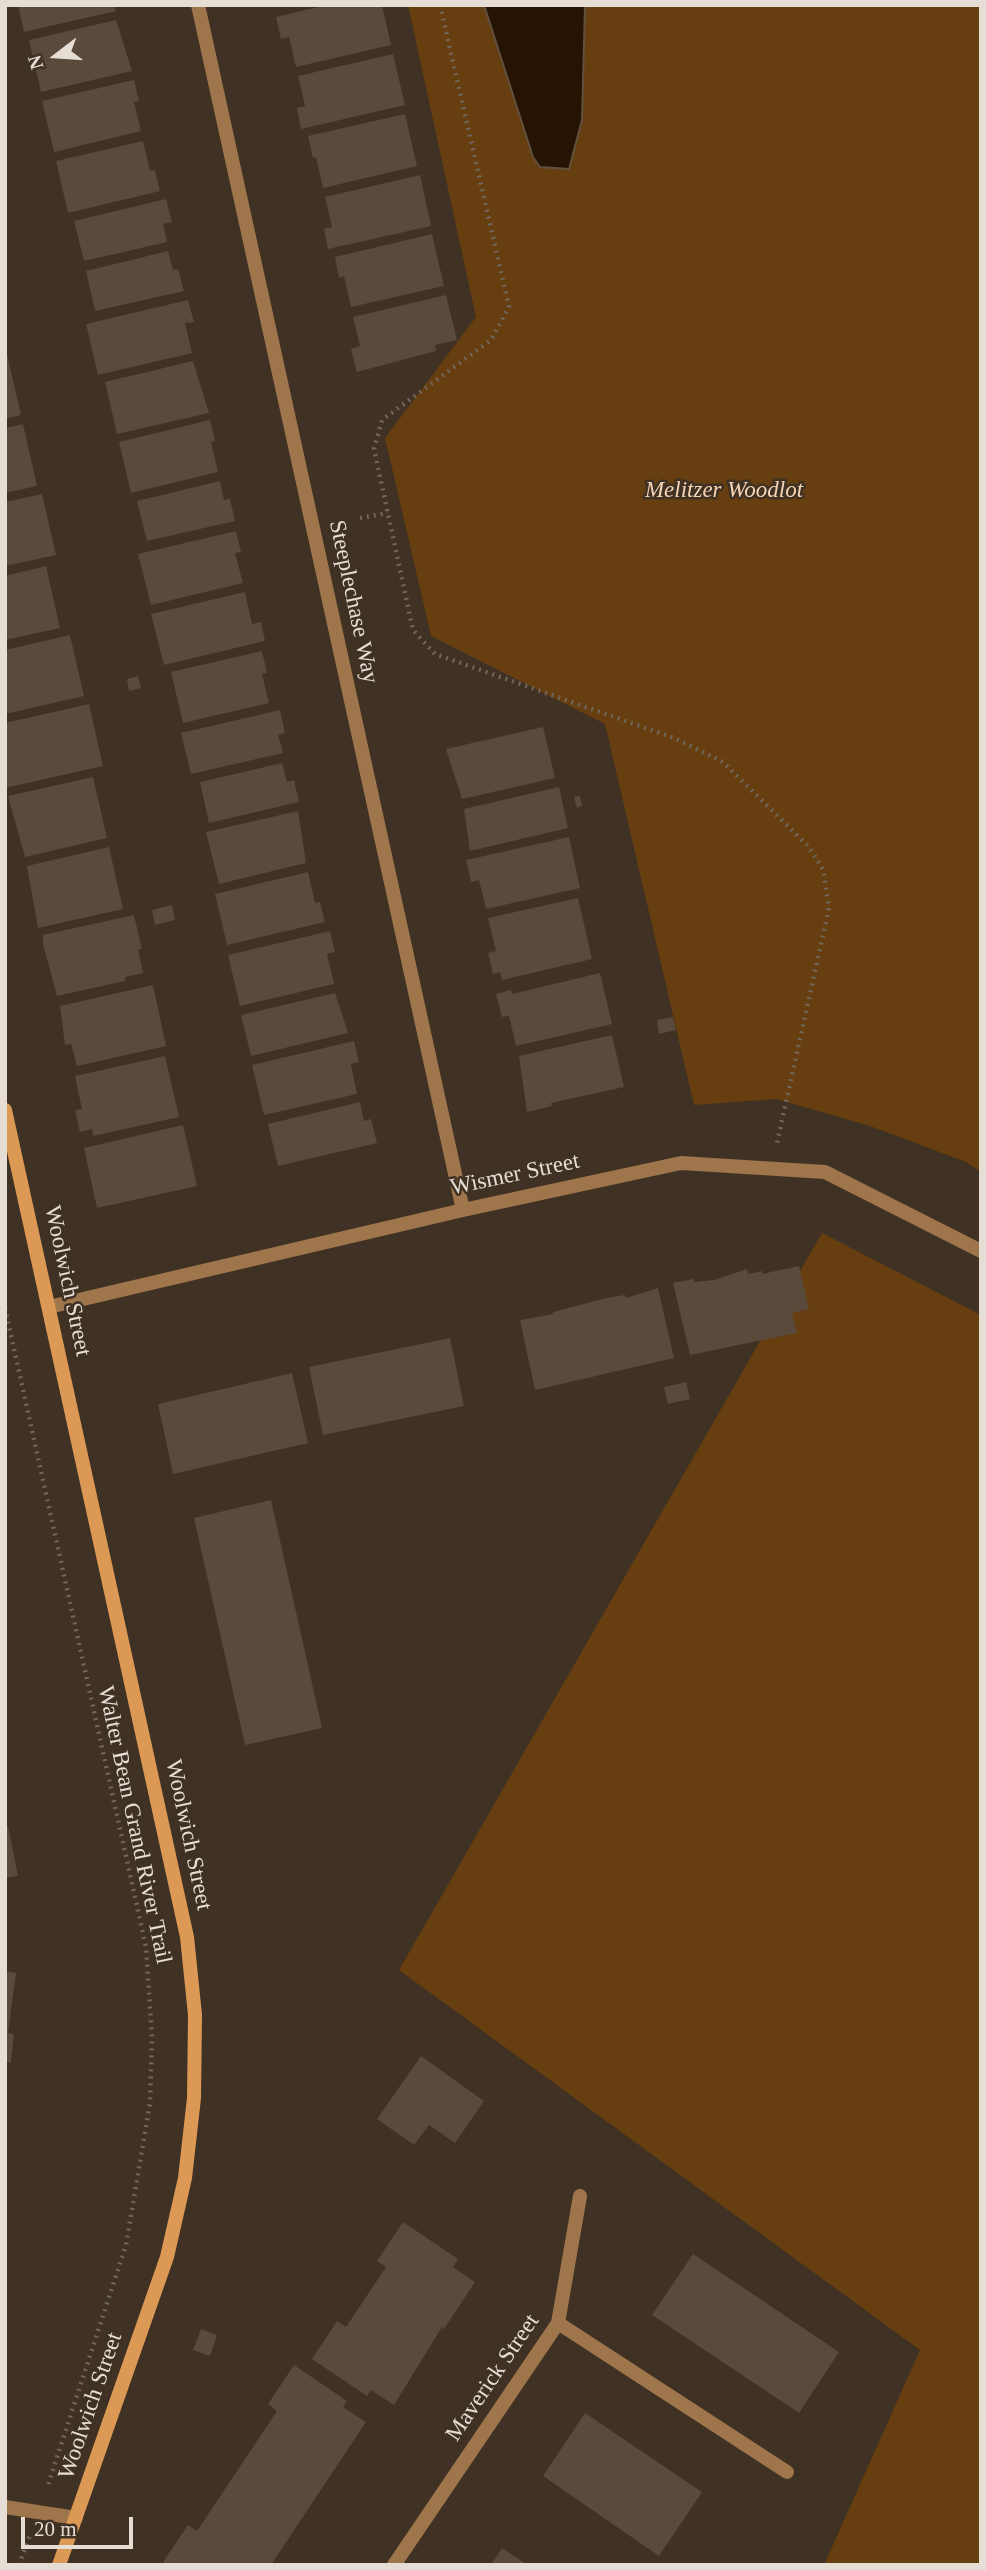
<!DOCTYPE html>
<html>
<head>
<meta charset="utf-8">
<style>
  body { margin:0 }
  #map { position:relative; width:986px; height:2570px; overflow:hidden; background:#3f3123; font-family:"Times New Roman",serif }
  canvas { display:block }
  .frame { position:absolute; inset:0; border:7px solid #e6ddd4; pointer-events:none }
  .north { position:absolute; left:21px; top:21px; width:70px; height:70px; -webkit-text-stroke:5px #3f3123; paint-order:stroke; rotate:253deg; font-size:19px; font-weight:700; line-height:28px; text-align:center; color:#e6ddd4 }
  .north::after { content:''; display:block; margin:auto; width:24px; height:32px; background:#e6ddd4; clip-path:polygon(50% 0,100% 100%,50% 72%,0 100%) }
  .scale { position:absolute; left:21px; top:2517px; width:112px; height:32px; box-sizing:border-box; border:4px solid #e6ddd4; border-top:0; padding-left:9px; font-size:21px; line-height:24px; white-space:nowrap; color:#e6ddd4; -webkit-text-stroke:5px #3f3123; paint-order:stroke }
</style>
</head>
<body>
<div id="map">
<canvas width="986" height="2570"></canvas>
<div class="frame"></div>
<div class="north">N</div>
<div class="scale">20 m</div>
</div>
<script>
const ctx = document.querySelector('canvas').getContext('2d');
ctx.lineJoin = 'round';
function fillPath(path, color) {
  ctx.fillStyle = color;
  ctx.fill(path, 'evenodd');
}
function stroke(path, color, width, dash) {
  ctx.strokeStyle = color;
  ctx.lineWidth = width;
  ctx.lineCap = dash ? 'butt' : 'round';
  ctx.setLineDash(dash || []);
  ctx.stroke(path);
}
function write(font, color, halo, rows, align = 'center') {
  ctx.font = font + ' "Times New Roman",serif';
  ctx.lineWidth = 5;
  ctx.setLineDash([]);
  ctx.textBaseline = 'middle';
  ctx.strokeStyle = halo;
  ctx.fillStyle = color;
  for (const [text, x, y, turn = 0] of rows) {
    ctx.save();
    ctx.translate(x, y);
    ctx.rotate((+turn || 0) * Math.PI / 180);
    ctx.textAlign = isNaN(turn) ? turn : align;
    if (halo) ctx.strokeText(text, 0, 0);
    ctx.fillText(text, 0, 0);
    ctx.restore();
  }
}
const green = new Path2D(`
  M408 5H981V1172L966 1162 870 1126 776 1099 694 1105 605 724 431 636 385 438 476 317Z
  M822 1233 981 1315V2565H824L920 2350 399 1970Z`);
const water = new Path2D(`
  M484 5H585L582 120 569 169 540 167 533 157Z`);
const building = new Path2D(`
  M18 5H114L116 11 24 32Z
  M327 5H382L391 45 296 67 289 37 281 39 276 17Z
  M116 20 132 71 41 92 29 40Z
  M393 54 405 105 301 129 297 108 305 106 298 76Z
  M134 80 139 101 134 102 141 131 54 152 42 101Z
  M405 114 417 166 323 188 316 157 313 158 308 136Z
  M143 141 150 171 155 170 160 191 68 213 56 161Z
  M420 175 431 226 328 249 324 229 332 227 325 197Z
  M166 199 172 222 163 224 167 242 84 261 74 221Z
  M432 234 444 286 351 307 344 276 339 278 335 257Z
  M168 251 173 270 178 269 184 291 95 311 86 271Z
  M446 295 457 340 435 345 436 351 357 372 351 349 360 346 353 317Z
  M188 300 194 322 185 323 192 353 98 375 86 324Z
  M7 354 21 415 5 419V355Z
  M193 361 209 413 117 434 105 382Z
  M210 420 215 441 211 442 218 472 131 493 119 442Z
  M23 424 37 486 5 493V428Z
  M220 481 224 500 230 499 235 521 147 541 137 501Z
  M42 494 56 555 5 566V502Z
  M236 531 241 552 235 553 243 583 151 605 138 554Z
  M46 566 60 628 5 640V576Z
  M245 592 252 624 261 622 265 641 164 665 151 614Z
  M70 635 84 696 5 714V650Z
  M262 651 267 673 262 674 269 703 183 723 171 672Z
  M138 676 141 688 129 691 127 679Z
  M89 704 103 766 5 788V723Z
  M280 710 285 733 278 735 283 753 191 774 181 733Z
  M543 727 555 778 462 799 446 749Z
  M282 763 287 782 294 780 299 802 209 823 200 782Z
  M93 777 107 838 25 857 8 796Z
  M559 787 568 828 470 851 464 809Z
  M580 796 582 806 577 808 574 797Z
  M298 811 306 863 219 884 206 832Z
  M569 837 580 888 486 909 479 880 471 882 466 860Z
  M109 847 123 909 38 928 27 866Z
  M308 872 315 903 320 902 325 922 227 945 215 894Z
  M578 898 592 959 502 980 500 972 493 974 488 953 496 951 488 918Z
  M172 905 175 920 155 925 152 910Z
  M134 915 142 949H138L143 973 125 977V981L57 996 43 944V935Z
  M330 931 335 952 327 954 334 984 240 1006 228 955Z
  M600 973 612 1024 516 1046 509 1016 502 1017 496 994 511 990 512 994Z
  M153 985 166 1046 77 1066 71 1044 65 1045 60 1006Z
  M335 993 348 1033 251 1056 241 1015Z
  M673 1017 676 1030 659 1034 657 1020Z
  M612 1035 624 1087 551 1103 552 1106 527 1112 519 1056Z
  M354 1041 359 1062 351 1064 357 1094 264 1115 252 1065Z
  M165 1056 179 1117 93 1136 92 1129 80 1132 75 1110 82 1109 75 1076Z
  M360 1102 364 1121 371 1119 377 1143 278 1166 268 1124Z
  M183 1125 197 1186 97 1208 84 1148Z
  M799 1266 809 1309 792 1313 797 1333 690 1355 673 1283 694 1279V1282L714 1280 747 1269 748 1274 762 1271V1274Z
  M658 1288 674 1358 535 1390 520 1320 553 1314V1312L606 1298 625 1295 626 1298Z
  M450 1338 464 1406 323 1435 309 1367Z
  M292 1373 308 1443 173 1474 158 1404Z
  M686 1382 690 1399 668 1404 664 1387Z
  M271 1500 322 1728 245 1745 194 1518Z
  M8 1826 18 1876 5 1878V1827Z
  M5 1971 16 1973 8 2033 14 2034 11 2062H5Z
  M421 2056 484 2101 455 2143 429 2125 414 2145 377 2119Z
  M403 2222 458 2259 453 2267 475 2282 444 2329 442 2327 394 2405 371 2390 367 2396 312 2359 337 2321 346 2327 386 2267 377 2261Z
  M693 2254 839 2352 799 2413 652 2315Z
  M201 2329 217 2335 210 2356 193 2350Z
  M294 2365 347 2401 343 2407 366 2422 271 2565H167L163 2562 188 2525 197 2531 277 2411 268 2404Z
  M585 2413 702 2492 659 2556 543 2476Z
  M502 2548 528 2565H491Z`);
const path = new Path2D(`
  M440 5 509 307 491 340 382 420 374 449 413 630 435 654 674 738 723 762 808 846 823 869 829 908 777 1143
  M360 518 388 513
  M5 1308 146 1947 152 2037 150 2103 126 2245 47 2488
  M19 2565 30 2535`);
const lane = new Path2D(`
  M558 2323 787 2472`);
const street = new Path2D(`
  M198 5 463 1210
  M49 1307 463 1210 681 1163 825 1172 981 1251
  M5 2507 76 2518
  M394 2565 558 2323 580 2196`);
const secondary = new Path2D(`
  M5 1110 187 1937 195 2015 194 2098 185 2178 167 2257 59 2565`);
const parkNames = [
  ["Melitzer Woodlot",724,491]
];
const streetNames = [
  ["Steeplechase Way",353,602,78],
  ["Wismer Street",515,1175,-12],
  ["Woolwich Street",67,1281,78],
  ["Walter Bean Grand River Trail",134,1825,78],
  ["Woolwich Street",188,1835,78],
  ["Maverick Street",493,2378,-56],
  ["Woolwich Street",91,2406,-71]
];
fillPath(green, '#663e10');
fillPath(water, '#261301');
stroke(water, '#605040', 2);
fillPath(building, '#594a3b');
stroke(path, '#726559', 4.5, [2, 5]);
stroke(lane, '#9f754c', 14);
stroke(street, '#9f754c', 14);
stroke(secondary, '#dc9955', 14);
write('italic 23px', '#f5d3b3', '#3f3123', parkNames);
write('23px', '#e6ddd4', '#3f3123', streetNames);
</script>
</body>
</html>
